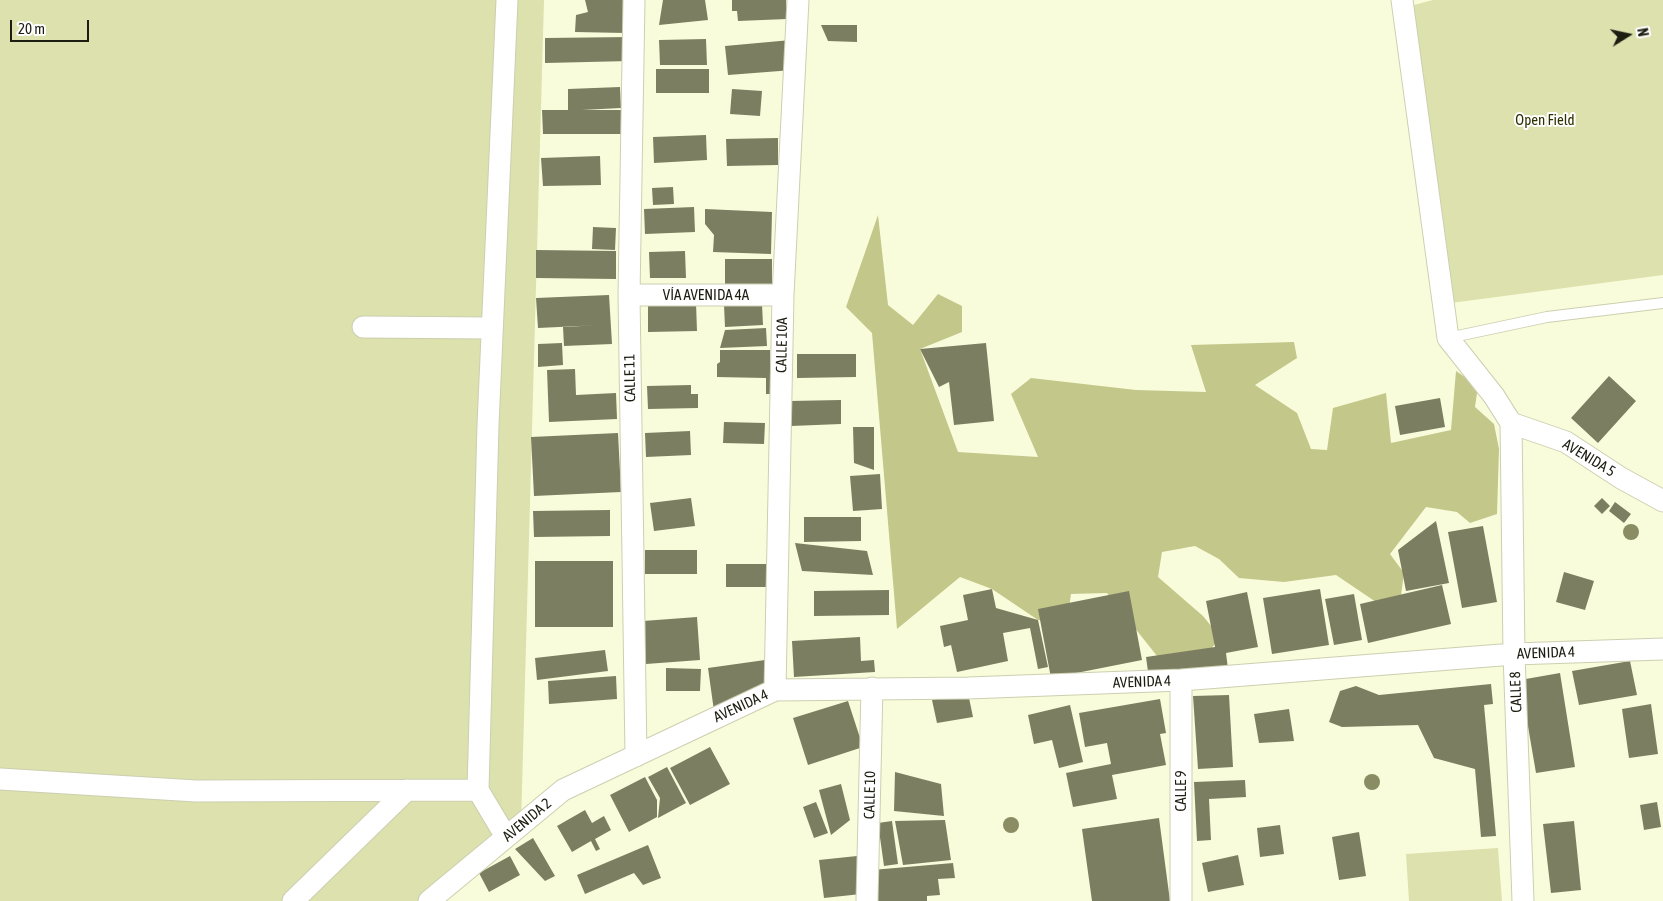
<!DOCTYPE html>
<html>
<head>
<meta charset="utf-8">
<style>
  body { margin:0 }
  #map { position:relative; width:1663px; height:901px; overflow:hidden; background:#f9fcdb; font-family:"Asap Condensed",sans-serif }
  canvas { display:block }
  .north { position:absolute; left:1603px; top:10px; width:50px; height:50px; -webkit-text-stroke:4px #fff; paint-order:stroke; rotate:80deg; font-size:14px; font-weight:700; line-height:20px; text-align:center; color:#1d1d12 }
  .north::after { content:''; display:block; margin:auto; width:18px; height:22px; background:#1d1d12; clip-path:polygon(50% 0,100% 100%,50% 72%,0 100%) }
  .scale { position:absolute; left:10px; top:20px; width:79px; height:22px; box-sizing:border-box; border:2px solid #1d1d12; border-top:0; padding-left:6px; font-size:15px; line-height:18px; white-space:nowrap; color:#1d1d12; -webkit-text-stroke:4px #fff; paint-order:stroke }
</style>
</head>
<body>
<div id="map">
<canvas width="1663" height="901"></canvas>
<div class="north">N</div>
<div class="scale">20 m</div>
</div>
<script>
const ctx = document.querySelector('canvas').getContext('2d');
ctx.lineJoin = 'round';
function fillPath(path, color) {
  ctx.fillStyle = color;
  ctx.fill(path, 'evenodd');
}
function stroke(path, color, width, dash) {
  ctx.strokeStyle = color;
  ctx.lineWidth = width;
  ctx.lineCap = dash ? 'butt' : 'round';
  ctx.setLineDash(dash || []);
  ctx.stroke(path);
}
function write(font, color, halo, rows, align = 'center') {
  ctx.font = font + ' "Asap Condensed",sans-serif';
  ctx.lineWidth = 4;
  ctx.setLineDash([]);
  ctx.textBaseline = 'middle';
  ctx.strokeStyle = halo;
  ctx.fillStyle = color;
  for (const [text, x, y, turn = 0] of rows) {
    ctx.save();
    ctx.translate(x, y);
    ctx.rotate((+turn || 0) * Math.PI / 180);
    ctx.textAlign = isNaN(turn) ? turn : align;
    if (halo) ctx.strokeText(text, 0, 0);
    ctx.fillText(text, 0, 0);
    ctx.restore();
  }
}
const green = new Path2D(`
  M0 0H544L521 825 430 901H0Z
  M1433 0H1663V275L1451 303 1410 6Z
  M1498 848 1502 901H1409L1406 854Z`);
const forest = new Path2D(`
  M878 215 888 305 913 325 938 294 962 306V332L920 349 958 452 1038 457 1011 394 1031 378 1136 390 1206 392 1191 345 1294 342 1297 358 1255 385 1297 413 1311 449 1327 450 1333 408 1386 393 1391 443 1451 430 1456 371 1478 386 1475 407 1494 424 1499 449 1497 514 1470 523 1457 512 1426 507 1390 554 1404 573 1400 603 1376 602 1336 575 1284 582 1239 578 1219 559 1195 546 1162 552 1158 577 1203 616 1220 637 1203 660 1161 661 1107 593 1071 594 1067 622 1038 620 992 589 960 577 897 629 872 333 846 307Z`);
const building = new Path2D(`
  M585 0H627L625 33 575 32 576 15 588 12Z
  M663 0H705L708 20 659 25Z
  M732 0H786L787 19 738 21 737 11H732Z
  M821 25H857V42L828 41Z
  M630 37V61L545 63V38Z
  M706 39 707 65H660L659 40Z
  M791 40 793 70 728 75 725 46Z
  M656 69H709V93H656Z
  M620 87 621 108 582 110H622V134H543L542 110H568V89Z
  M732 89 762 91 760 116 730 114Z
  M706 135 707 160 654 163 653 137Z
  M778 138V165L727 166 726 139Z
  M600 156 601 185 543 186 541 158Z
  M673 187 674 204 653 205 652 188Z
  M694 207 695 232 645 234 644 209Z
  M705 209 772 212 771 254 713 252 714 235 705 224Z
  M593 227 616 228 615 250 592 249Z
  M536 250 616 251V279L536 278Z
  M685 251 686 278H650L649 252Z
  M725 259H772V285L725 284Z
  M609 295 612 344 564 346 563 327 601 325 538 328 536 298Z
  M696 303 697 331 648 332V305Z
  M762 304 763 325 725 327 724 305Z
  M766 328 767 346 720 348 725 330Z
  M562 343 563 365 538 367V344Z
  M986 343 994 421 954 425 949 382 939 387 920 349Z
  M720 350H770V394H766V378L717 377V364L720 362Z
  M797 354H856V377L797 378Z
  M575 369 576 395 616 393 617 419 549 422 547 370Z
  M1609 376 1636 401 1598 443 1571 418Z
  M691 385V394H698V408L648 409 647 386Z
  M1440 398 1445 427 1400 435 1395 406Z
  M841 400V424L791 426 790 401Z
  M724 422 765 423 764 444 723 443Z
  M853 427H874V470L854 463Z
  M690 431 691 455 646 457 645 433Z
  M618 433 621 492 534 496 531 437Z
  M880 474 882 509 853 511 850 476Z
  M691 498 695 526 654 531 650 503Z
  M1602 498 1610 506 1602 514 1594 506Z
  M1615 502 1631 514 1624 523 1609 511Z
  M610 510V536L534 537 533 511Z
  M804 517H861V541L804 542Z
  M1436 521 1449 583 1406 591 1398 550Z
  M1483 526 1497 602 1462 608 1448 532Z
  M795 543 867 551 873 575 802 571Z
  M645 550H697V574H645Z
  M535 561H613V627H535Z
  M726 564H772V587H726Z
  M1564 572 1594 581 1585 610 1556 602Z
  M1442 585 1451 624 1368 643 1360 604Z
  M992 589 996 608 1038 620 1048 667 1038 669 1030 628 1003 633 1008 661 957 672 951 645 944 647 940 626 968 620 963 595Z
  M1320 589 1329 645 1272 654 1263 598Z
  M889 590V615L814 616V591Z
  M1129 591 1142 660 1051 678 1038 609Z
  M1247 592 1258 647 1226 653 1228 669 1149 679 1146 657 1215 647 1206 601Z
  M1354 594 1362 640 1334 645 1325 599Z
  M697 617 700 660 646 664 643 621Z
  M860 637 861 661 874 660 875 672 794 677 792 641Z
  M605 650 608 671 537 680 535 658Z
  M765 660 768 686 714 711 708 668Z
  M1630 661 1637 695 1579 705 1572 671Z
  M666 668 701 669 700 691H666Z
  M1560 673 1575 767 1536 773 1520 680Z
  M616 676 617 699 549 704 548 681Z
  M1491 684 1493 704 1484 705 1496 836 1481 837 1475 769 1434 758 1418 725 1342 727 1329 722 1340 691 1356 686 1379 695Z
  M968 693 973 717 937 723 932 700Z
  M1229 695 1233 767 1198 769 1193 696Z
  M1160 699 1166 733 1160 734 1166 765 1112 775 1117 799 1073 807 1066 773 1111 764 1107 743 1085 747 1079 713Z
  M848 701 863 747 808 765 793 718Z
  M1651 704 1658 754 1629 758 1622 709Z
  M1070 705 1083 762 1059 768 1052 740 1034 744 1028 715Z
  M1289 709 1294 741 1259 743 1254 714Z
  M710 747 730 784 690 805 670 768Z
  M667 767 686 803 658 818 660 798 648 777Z
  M895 772 941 784 944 816 894 811Z
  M645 777 657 800V817L629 832 610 795Z
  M1245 780 1246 797 1209 799 1211 840 1197 841 1194 782Z
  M841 784 850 820 831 835 819 790Z
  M816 802 828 833 814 838 803 807Z
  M1657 802 1661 827 1644 830 1640 805Z
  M585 810 592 823 604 816 611 830 595 839 600 849 596 851 591 841 572 852 557 826Z
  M1159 818 1170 901H1092L1082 829Z
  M945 820 951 860 903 865 895 821Z
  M892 821 898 864 884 866 878 823Z
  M1574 821 1581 890 1551 893 1543 824Z
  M1280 825 1284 854 1260 857 1257 828Z
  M1359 832 1366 876 1339 880 1332 837Z
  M533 838 555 876 545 881 515 849Z
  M648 845 661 878 643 885 634 873 585 894 577 875Z
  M1238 855 1244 885 1208 892 1202 863Z
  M510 856 520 875 489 892 479 873Z
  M857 856 861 894 824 898 819 860Z
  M953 863 955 878 938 879 940 895 927 896V901H875L872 870Z`);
const lane = new Path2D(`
  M1448 338 1547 317 1663 303`);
const street = new Path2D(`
  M634 0 629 295 636 756
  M1402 0 1448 338 1494 396 1511 423
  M629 295H783
  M363 327 492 328
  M1511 423 1514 654 1523 901
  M1511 423 1566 442 1621 478 1663 501
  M1181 680V901
  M775 690 783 295 798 0
  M0 779 196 791 478 790
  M506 837 478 790 488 425 507 0
  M293 901 407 790
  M429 901 563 790 775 690 968 688 1181 680 1514 654 1663 649
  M867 901 872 688`);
const trees = [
  [1631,532],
  [1372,782],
  [1011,825]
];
const parkNames = [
  ["Open Field",1545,120]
];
const streetNames = [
  ["VÍA AVENIDA 4A",706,295],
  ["CALLE 10A",782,345,-89],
  ["CALLE 11",630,378,-91],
  ["AVENIDA 5",1589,458,31],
  ["AVENIDA 4",1546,653,-2],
  ["AVENIDA 4",1142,682,-2],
  ["CALLE 8",1516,692,-92],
  ["AVENIDA 4",741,706,-25],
  ["CALLE 9",1181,791,-90],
  ["CALLE 10",870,795,-89],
  ["AVENIDA 2",527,820,-40]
];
fillPath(green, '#dde1ad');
fillPath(forest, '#c3c78a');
fillPath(building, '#7c7e62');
stroke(lane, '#cdcfb0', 12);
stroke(street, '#cdcfb0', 23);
stroke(lane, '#fff', 10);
stroke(street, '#fff', 21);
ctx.fillStyle = '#8a8c63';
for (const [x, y] of trees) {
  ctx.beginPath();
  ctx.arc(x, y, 8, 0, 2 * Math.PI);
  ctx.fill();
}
write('15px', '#2f3000', '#fff', parkNames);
write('15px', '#1d1d12', '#fff', streetNames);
</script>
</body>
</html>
